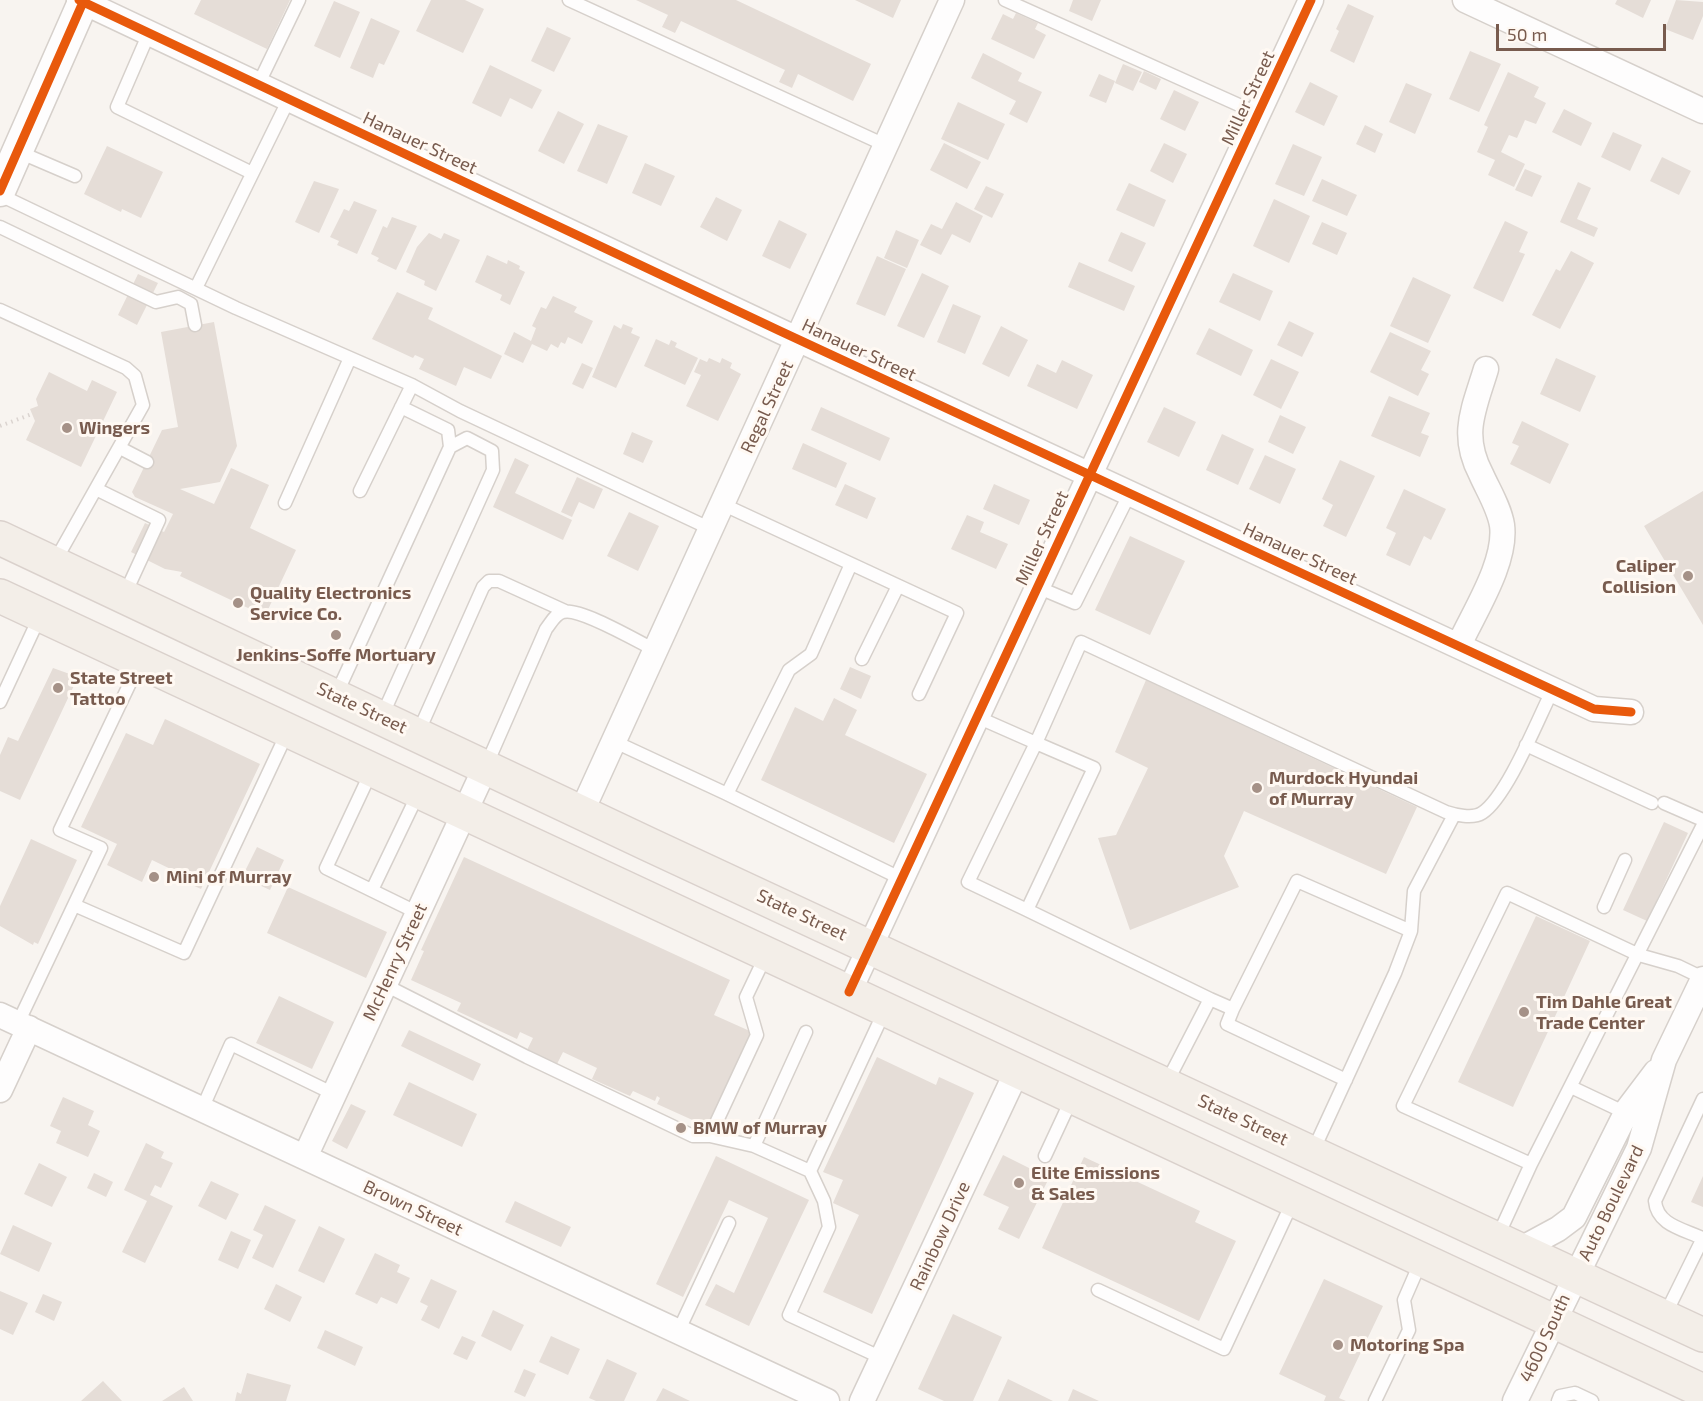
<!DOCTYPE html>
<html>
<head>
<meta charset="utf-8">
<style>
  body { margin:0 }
  #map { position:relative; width:1703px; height:1401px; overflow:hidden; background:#f8f4f0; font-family:"Exo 2",sans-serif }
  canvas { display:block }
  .scale { position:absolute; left:1496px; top:24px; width:170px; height:27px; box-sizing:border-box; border:3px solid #785b4e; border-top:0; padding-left:8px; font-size:18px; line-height:21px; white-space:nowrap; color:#785b4e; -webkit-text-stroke:4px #fff9f3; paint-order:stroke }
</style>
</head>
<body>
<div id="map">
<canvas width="1703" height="1401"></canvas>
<div class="scale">50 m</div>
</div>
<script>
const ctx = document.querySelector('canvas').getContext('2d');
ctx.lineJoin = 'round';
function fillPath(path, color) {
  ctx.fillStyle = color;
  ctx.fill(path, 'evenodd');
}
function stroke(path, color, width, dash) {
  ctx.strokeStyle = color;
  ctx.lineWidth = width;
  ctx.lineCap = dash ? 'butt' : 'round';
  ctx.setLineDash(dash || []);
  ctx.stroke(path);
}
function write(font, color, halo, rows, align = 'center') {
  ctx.font = font + ' "Exo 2",sans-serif';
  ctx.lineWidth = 6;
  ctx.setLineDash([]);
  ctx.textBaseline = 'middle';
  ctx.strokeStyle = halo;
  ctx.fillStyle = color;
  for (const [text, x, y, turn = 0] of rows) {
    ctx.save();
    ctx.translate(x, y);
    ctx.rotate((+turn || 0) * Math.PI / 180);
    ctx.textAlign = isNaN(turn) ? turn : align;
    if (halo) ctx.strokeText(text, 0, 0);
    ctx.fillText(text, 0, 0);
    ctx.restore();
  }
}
const building = new Path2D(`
  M201 0H290L267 49 194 14Z
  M431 0H465L484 9 463 53 416 31Z
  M636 0H736L871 64 853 101 798 74 792 88 779 82 785 70 681 21 675 33 662 27 668 15Z
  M855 0H901L893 18Z
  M1073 0H1101L1092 21 1069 11Z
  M1617 0H1651L1643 18 1615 4Z
  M1676 0 1703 2V16L1693 40 1665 29Z
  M334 1 360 12 340 58 314 46Z
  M1348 4 1374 16 1354 63 1330 51 1339 31 1336 29Z
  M1016 13 1038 23 1035 29 1046 35 1034 59 991 39 1003 14 1013 19Z
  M371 18 400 31 384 65 379 63 373 78 350 68Z
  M547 27 571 38 554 72 531 61Z
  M1470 51 1501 64 1479 112 1449 99Z
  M983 53 1022 73 1018 81 1042 92 1027 123 1009 114 1016 101 971 78Z
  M1123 64 1142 72 1133 91 1115 83Z
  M490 65 542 90 532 109 510 98 501 117 472 103Z
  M1144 71 1161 79 1156 90 1139 82Z
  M1508 72 1539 87 1534 97 1546 103 1536 124 1525 120 1517 138 1509 135 1501 152 1525 164 1514 187 1488 175 1495 160 1477 152 1488 127 1484 125Z
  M1099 74 1115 81 1106 103 1089 96Z
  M1310 82 1338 96 1324 126 1295 112Z
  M1406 83 1432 94 1415 134 1389 122Z
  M1174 90 1199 102 1185 131 1160 119Z
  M958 102 1005 124 988 160 941 139Z
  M1564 109 1592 123 1581 146 1552 132Z
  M558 111 584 124 564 164 538 151Z
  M598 124 628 136 607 184 577 171Z
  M1365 125 1383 134 1375 153 1356 144Z
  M1613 132 1642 145 1630 171 1601 157Z
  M944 143 981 162 967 189 930 170Z
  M1164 143 1187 154 1173 183 1150 171Z
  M1293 144 1322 157 1304 196 1275 184Z
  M107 146 163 172 141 218 122 209 121 212 84 194Z
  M1662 157 1691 171 1679 195 1650 181Z
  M645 163 675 176 661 206 632 193Z
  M1525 169 1542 176 1532 197 1515 190Z
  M1322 179 1357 195 1347 216 1312 201Z
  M314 181 339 189 319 233 295 222Z
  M1578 182 1591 188 1577 219 1598 228 1594 237 1560 222Z
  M1129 183 1166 200 1154 227 1116 210Z
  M986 186 1004 194 992 218 974 209Z
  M716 197 742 210 727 241 700 227Z
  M1274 199 1310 216 1289 263 1253 246Z
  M354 201 377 210 357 254 337 245 339 241 330 237 344 209 349 211Z
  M956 202 983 216 970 243 952 234 941 255 920 245 931 224 942 229Z
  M392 217 417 226 396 270 377 261 379 258 371 254 383 226 387 228Z
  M779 220 807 234 790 269 762 256Z
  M1505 221 1528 232 1519 252 1525 254 1503 302 1473 288Z
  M1322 222 1347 233 1337 255 1312 244Z
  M896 230 919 240 907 268 884 258Z
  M1121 232 1146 243 1132 272 1108 261Z
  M429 233 441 239 444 233 460 240 436 291 424 285 425 281 406 272 417 247Z
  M1571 251 1594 263 1560 329 1532 315 1556 269 1560 271Z
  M487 255 507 264 508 260 520 266 519 269 525 272 510 305 500 300 502 295 475 282Z
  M877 256 906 269 885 316 856 304Z
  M1079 262 1135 286 1124 311 1068 287Z
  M922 273 949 286 924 338 897 326Z
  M1233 273 1273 291 1260 321 1219 302Z
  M138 274 158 283 137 325 118 315Z
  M1413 277 1451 295 1428 343 1390 326Z
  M397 292 433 308 428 319 502 356 491 379 464 367 456 386 419 369 424 359 415 355 413 358 372 339Z
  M553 296 577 307 574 312 593 321 582 344 568 337 565 344 561 342 558 348 551 344 547 351 532 344 523 363 504 354 514 332 531 341 536 328 532 326 541 307 546 309Z
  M953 304 981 316 965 354 937 342Z
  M1289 321 1314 333 1302 357 1277 345Z
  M214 322 237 446 220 482 180 489 214 504 231 468 269 485 250 528 296 550 265 616 180 576 182 572 165 569 131 552 145 523 164 532 173 514 135 497 132 492 162 430 178 427 161 332Z
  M623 324 633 328 631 333 640 337 616 388 592 377 614 325 621 329Z
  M1001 326 1028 340 1009 377 982 364Z
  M1209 328 1253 350 1241 376 1196 354Z
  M1390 332 1431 351 1421 370 1429 374 1418 396 1370 372Z
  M656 339 669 345 671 340 677 343 675 347 698 358 685 385 644 366Z
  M709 358 720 363 722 358 732 363 730 368 741 374 718 421 686 406 701 375 694 372 700 359 707 362Z
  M1556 358 1596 376 1580 412 1540 394Z
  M1271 359 1299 372 1281 409 1253 395Z
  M1062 360 1093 375 1077 409 1027 386 1037 364 1056 373Z
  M582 363 593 368 583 389 572 384Z
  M49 372 87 391 92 380 117 392 81 467 26 440 35 421 30 409 38 406 36 399Z
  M1389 396 1430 413 1421 433 1429 436 1420 457 1371 436Z
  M821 407 890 438 880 461 811 430Z
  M1164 407 1196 422 1179 457 1147 442Z
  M1280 415 1306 427 1293 454 1268 442Z
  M1522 421 1569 444 1550 484 1510 464 1519 446 1512 443Z
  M632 432 653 441 643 463 623 454Z
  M1222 434 1254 449 1238 485 1206 470Z
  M803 443 847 463 836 488 792 469Z
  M1265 455 1296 469 1280 504 1249 489Z
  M515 458 529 465 515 493 572 520 563 540 493 507Z
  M1340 460 1375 476 1346 537 1323 526 1333 505 1322 499Z
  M577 477 603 489 594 509 579 502 572 517 561 512Z
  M845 484 876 498 867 519 835 505Z
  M994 484 1030 500 1019 525 983 509Z
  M1404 489 1446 509 1431 540 1424 536 1410 566 1386 555 1396 533 1386 528Z
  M1703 491V625L1644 526Z
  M629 512 659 526 638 571 607 556Z
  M967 515 984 522 980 532 1008 544 996 569 951 549Z
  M1130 536 1185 561 1150 635 1095 610Z
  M850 667 871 676 861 699 840 689Z
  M53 668 78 677 20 800 0 791V755L8 737 18 741Z
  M1146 680 1417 807 1386 874 1244 811 1224 856 1239 887 1130 930 1098 838 1116 835 1148 768 1115 752Z
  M834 698 857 710 845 735 927 774 894 843 761 780 795 707 823 721Z
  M165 719 260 764 201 889 181 880 183 875 152 860 142 882 107 865 117 844 81 827 126 733 153 745Z
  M1664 822 1688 833 1647 921 1623 910Z
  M31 839 77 860 38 944 34 942 33 945 0 926V906Z
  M257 847 284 860 270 890 242 877Z
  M464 857 730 980 714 1015 752 1032 708 1127 657 1104 660 1098 657 1096 655 1101 633 1091 630 1096 592 1079 597 1068 563 1052 557 1064 527 1050 533 1038 520 1032 517 1039 457 1011 461 1003 411 980 424 951 421 950Z
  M288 887 387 932 366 978 267 933Z
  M1536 916 1590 941 1513 1107 1458 1082Z
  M279 996 334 1022 312 1069 256 1043Z
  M409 1030 481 1064 473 1081 401 1046Z
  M877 1057 936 1085 939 1077 974 1093 872 1314 823 1292 859 1215 833 1203 843 1180 823 1172Z
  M409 1082 477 1114 462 1147 393 1115Z
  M63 1097 94 1111 88 1125 100 1131 88 1157 56 1143 61 1131 50 1126Z
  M351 1104 366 1111 347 1149 332 1141Z
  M146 1143 164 1152 161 1158 173 1163 161 1188 155 1185 150 1195 173 1206 145 1263 122 1252 147 1201 124 1190Z
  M1003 1155 1049 1178 1019 1239 998 1229 1009 1207 983 1195Z
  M716 1156 809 1200 749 1326 705 1305 716 1284 734 1293 768 1218 729 1200 683 1297 656 1284Z
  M1084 1157 1200 1211 1195 1222 1236 1241 1199 1321 1042 1248Z
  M39 1163 67 1177 52 1207 24 1194Z
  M94 1173 113 1182 106 1197 87 1188Z
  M1703 1176V1207L1691 1202Z
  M211 1181 239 1194 226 1220 198 1206Z
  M515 1201 571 1227 561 1247 505 1222Z
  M265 1205 296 1220 273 1268 252 1258 263 1235 253 1230Z
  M13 1225 52 1243 39 1272 0 1254Z
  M319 1226 345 1239 324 1283 298 1271Z
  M231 1231 251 1240 238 1269 218 1260Z
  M375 1253 400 1265 397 1272 410 1278 397 1304 381 1297 377 1304 355 1294Z
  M431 1279 457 1291 439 1329 421 1320 428 1306 420 1302Z
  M1324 1279 1383 1306 1339 1398 1346 1401H1324L1326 1396 1279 1374Z
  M276 1284 302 1297 290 1322 264 1309Z
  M0 1291 28 1303 13 1335 0 1329Z
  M43 1294 62 1302 54 1321 35 1312Z
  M493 1310 524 1325 511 1351 481 1336Z
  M953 1314 1002 1337 973 1401H944L918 1389Z
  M325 1330 363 1347 355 1366 317 1348Z
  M462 1336 476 1342 467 1360 453 1354Z
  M551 1336 580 1349 568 1375 539 1362Z
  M607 1359 637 1373 624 1401H596L589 1398Z
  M524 1369 536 1374 525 1397 514 1392Z
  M247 1373 291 1385 286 1401H235L237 1392 241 1394Z
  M1008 1379 1053 1401H998Z
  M103 1381 122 1401H81Z
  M184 1387 193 1401H162Z
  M663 1388 690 1401H656Z
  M1073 1389 1099 1401H1068Z`);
const path = new Path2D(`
  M0 426 32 414`);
const service = new Path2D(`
  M569 0 885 145
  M1005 0 1259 114
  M149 33 117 107 252 173
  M258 85 299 0
  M19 152 75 176
  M0 195 236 308 412 385 460 411 711 529
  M0 227 156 302 178 297 191 304 195 325
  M196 288 289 99
  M0 310 126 368 135 376 143 405 54 563
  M401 407 448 430 450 447
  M120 448 147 462
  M96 489 159 520 124 596
  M360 491 412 385
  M285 503 350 358
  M722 504 957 613 919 694
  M851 564 811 654 789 670 727 794 902 879
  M1037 587 1075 603 1130 493
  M862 659 898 586
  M336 695 450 447 467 438 492 451 493 470 382 716
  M0 702 40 616
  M977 717 1036 743 1081 642 1446 812C1455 815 1473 819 1482 813 1507 797 1538 719 1553 689
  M418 733 483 587 489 581H499L565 611
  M613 741 727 794
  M1526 745 1652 803
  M486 766 546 629C551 623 555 614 563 612 579 607 637 641 655 650
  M372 770 326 868 418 913
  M1664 803 1703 820
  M372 890 419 792
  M74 905 101 848 60 830 140 662
  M1604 907 1625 860
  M1027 910 968 882 1036 743 1094 768 1027 910 1210 999
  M385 985 527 1057 693 1136H710L757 1035 746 997 766 955
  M18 1023 74 905 184 953 288 731
  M1346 1080 1227 1024 1233 1009 1297 881 1411 931 1414 891 1454 815
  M1166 1084 1210 999 1233 1009
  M1571 1087 1626 1113
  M202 1109 231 1044 334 1094
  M710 1136 754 1146 810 1171
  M754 1146 806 1032
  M1313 1151 1395 973 1411 931
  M1045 1156 1072 1098
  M1531 1164 1403 1106 1507 893 1639 955 1678 966 1703 978
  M1497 1238 1531 1164 1703 825
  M1702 1238C1683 1229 1657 1225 1655 1201L1703 1099
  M1098 1290 1224 1349 1293 1201
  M1665 1315 1703 1238
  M678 1332 729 1223
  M882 1358 789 1315 829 1227 824 1201 810 1171 885 1010
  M1375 1401 1409 1330 1404 1300 1421 1261
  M1558 1401 1560 1396 1575 1393 1592 1401`);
const minor = new Path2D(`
  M79 0 780 331 1594 709 1631 712
  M1465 0 1703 111
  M1459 645C1474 612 1507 562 1502 525 1499 507 1488 490 1481 474 1460 434 1474 409 1486 369
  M581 813 952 0
  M849 992 1311 0
  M0 1015 827 1401
  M0 1090 29 1028
  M305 1157 486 766
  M1521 1249 1558 1229 1574 1217 1628 1109 1656 1072
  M862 1401 1017 1071
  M1515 1401 1639 1148 1664 1060 1703 979`);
const tertiary = new Path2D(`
  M0 191 84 0`);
const primary = new Path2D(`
  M0 538 650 845 1703 1335
  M0 596 1703 1391`);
const cycleway = new Path2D(`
  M79 0 780 331 1594 709 1631 712
  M0 191 84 0
  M849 992 1311 0`);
const markers = [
  [67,428,6,"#a59187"],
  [1688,576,6,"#a59187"],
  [238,603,6,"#a59187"],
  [336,635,6,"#a59187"],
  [58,688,6,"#a59187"],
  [1257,788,6,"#a59187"],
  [154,877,6,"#a59187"],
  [1524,1012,6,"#a59187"],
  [681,1128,6,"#a59187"],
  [1019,1183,6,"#a59187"],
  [1338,1345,6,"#a59187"]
];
const streetNames = [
  ["Miller Street",1248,98,-65],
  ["Hanauer Street",420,143,25],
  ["Hanauer Street",859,350,25],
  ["Regal Street",767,407,-65],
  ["Miller Street",1042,538,-65],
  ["Hanauer Street",1300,554,25],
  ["State Street",362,708,25],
  ["State Street",802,915,25],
  ["McHenry Street",395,962,-65],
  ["State Street",1243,1120,25],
  ["Auto Boulevard",1611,1203,-64],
  ["Brown Street",413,1208,25],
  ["Rainbow Drive",940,1236,-65],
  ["4600 South",1545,1338,-65]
];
const poiNames = [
  ["Wingers",79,428],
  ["Caliper",1676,566,"right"],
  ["Collision",1676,587,"right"],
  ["Quality Electronics",250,593],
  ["Service Co.",250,614],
  ["Jenkins-Soffe Mortuary",336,655,"center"],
  ["State Street",70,678],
  ["Tattoo",70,699],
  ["Murdock Hyundai",1269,778],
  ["of Murray",1269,799],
  ["Mini of Murray",166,877],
  ["Tim Dahle Great",1536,1002],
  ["Trade Center",1536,1023],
  ["BMW of Murray",693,1128],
  ["Elite Emissions",1031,1173],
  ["& Sales",1031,1194],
  ["Motoring Spa",1350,1345]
];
fillPath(building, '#e5ddd7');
stroke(service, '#d6d0cb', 15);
stroke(minor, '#d6d0cb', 27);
stroke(tertiary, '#d6d0cb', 33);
stroke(primary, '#dad1cc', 36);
stroke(path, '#dbd4d0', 4, [1.5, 4.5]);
stroke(service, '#fefdfd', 12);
stroke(minor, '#fefdfd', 24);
stroke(tertiary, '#fefdfd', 30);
stroke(primary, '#f3eee8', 33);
stroke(cycleway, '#e8590c', 9);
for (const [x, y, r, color] of markers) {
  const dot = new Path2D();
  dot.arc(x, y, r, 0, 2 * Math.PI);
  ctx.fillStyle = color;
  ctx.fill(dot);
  stroke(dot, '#fff9f3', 2);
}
write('18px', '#785b4e', '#fff9f3', streetNames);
write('bold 18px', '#785b4e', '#fff9f3', poiNames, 'left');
</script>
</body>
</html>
